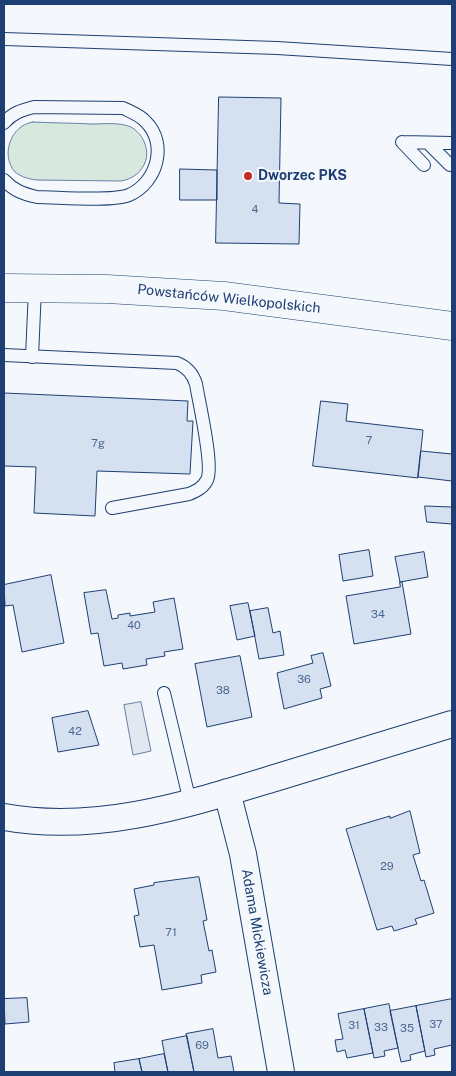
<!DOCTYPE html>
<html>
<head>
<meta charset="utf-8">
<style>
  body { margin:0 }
  #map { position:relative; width:456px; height:1076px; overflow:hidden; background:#f4f7fb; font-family:"Public Sans",sans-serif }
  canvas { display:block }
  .frame { position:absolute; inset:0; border:5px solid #1d3f73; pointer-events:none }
</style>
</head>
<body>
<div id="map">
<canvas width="456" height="1076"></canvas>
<div class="frame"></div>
</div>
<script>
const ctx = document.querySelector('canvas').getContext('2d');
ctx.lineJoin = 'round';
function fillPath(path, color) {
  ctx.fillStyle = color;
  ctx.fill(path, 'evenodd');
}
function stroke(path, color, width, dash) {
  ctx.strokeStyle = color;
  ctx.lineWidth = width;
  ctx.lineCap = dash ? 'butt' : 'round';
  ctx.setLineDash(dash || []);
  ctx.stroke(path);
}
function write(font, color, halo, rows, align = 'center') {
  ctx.font = font + ' "Public Sans",sans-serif';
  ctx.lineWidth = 4;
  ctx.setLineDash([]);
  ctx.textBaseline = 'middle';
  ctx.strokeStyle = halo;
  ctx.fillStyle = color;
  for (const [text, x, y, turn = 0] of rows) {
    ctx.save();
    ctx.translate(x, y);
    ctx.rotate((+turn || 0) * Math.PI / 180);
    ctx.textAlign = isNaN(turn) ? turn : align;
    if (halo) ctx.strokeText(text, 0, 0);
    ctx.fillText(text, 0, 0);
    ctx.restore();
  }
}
const green = new Path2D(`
  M33 122C53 123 72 123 92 124 104 124 119 122 131 127 142 133 149 147 146 160 142 172 133 179 121 181L37 180C29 179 21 177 15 172 0 155 11 125 33 122Z`);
const parking = new Path2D(`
  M141 702 151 751 133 755 124 705Z`);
const building = new Path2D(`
  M219 97 281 98 279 203 300 204 299 244 216 243Z
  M180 169 217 170V200H180Z
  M4 393 188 401 187 421H193L190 474 97 471 95 516 34 513 36 467 4 466Z
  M321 401 348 404 346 421 423 430 418 478 313 466Z
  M421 451 452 454V481L418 477Z
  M425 506 452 507V524L427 522Z
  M369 550 373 576 343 581 339 555Z
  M424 552 428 577 400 582 395 557Z
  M51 575 64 643 22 652 13 605 5 606 4 585Z
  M400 582H402L411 634 354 644 346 596 400 587Z
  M106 590 112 619 118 618V615L130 613V616L155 612 153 602 174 598 183 649 164 652 165 656 146 659 147 665 123 669 122 663 104 666 98 633 91 634 84 593Z
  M248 603 255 636 237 640 230 606Z
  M268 608 273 633 280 631 284 655 259 659 250 611Z
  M323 653 331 686 320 689 322 698 284 709 277 673 313 663 311 656Z
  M240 656 252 717 207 727 195 664Z
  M88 711 99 745 58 752 52 718Z
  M410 811 420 853 413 855 421 881 424 880 434 913 415 919 417 924 394 931 392 926 377 930 346 829 390 816V818Z
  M199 877 207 920 203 921 209 951 212 950 216 972 201 975 202 983 162 990 154 945 140 947 134 916 139 915 134 889 154 885V883Z
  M27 998 29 1022 5 1024 4 999Z
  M452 999V1045L434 1049 435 1055 426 1057 416 1006Z
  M389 1004 398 1048 384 1051 385 1056 374 1058 364 1009Z
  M416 1006 425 1051 410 1055 411 1060 401 1062 390 1011Z
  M364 1009 373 1053 347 1058 345 1050 337 1052 335 1040 343 1039 338 1014Z
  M213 1029 218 1058 231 1056 234 1072H194L186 1034Z
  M187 1036 194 1072H168L162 1041Z
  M164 1054 168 1072H142L139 1059Z
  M139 1059 142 1072H115L114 1063Z`);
const lane = new Path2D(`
  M4 39 277 48 452 59
  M4 123C12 113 22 110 34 107L123 108C131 112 140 115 146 122 168 144 157 183 129 195 112 202 57 197 37 197 23 194 13 190 4 180
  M402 142 452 143
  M402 142 424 165
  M428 143 450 165
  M4 355 177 363C187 367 193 374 196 384 199 403 214 466 207 480 203 488 196 491 189 494L112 508
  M32 357 35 288
  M164 693 190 802`);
const street = new Path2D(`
  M227 792 243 854 281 1072
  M4 817C98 834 189 804 278 777 336 759 394 742 452 724`);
const secondary = new Path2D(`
  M4 288 107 289 224 296 452 326`);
const markers = [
  [248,176,5,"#c62828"]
];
const numberNames = [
  ["4",255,210],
  ["7",369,441],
  ["7g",98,444],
  ["34",378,615],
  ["40",134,626],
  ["36",304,680],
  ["38",223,691],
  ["42",75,732],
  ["29",387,867],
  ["71",171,933],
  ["37",436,1025],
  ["31",354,1026],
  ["33",381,1028],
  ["35",407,1029],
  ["69",202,1046]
];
const poiNames = [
  ["Dworzec PKS",258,176]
];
const streetNames = [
  ["Powstańców Wielkopolskich",229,299,6],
  ["Adama Mickiewicza",257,932,80]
];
fillPath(green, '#d7e8df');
stroke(green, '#687fa3', 1);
fillPath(parking, '#e3e8f0');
stroke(parking, '#687fa3', 1);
fillPath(building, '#d5e0f0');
stroke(building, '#1d3f73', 1);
stroke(lane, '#1d3f73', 14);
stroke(street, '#1d3f73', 28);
stroke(secondary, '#1d3f73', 29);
stroke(lane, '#f4f7fb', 12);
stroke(street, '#f4f7fb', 26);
stroke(secondary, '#f4f7fb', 28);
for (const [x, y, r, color] of markers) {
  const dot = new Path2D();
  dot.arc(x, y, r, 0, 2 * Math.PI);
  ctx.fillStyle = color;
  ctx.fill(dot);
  stroke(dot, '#f4f7fb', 2);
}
write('11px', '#4b6792', null, numberNames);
write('bold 14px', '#1d3f73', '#f4f7fb', poiNames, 'left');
write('14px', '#1d3f73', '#f4f7fb', streetNames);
</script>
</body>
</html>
